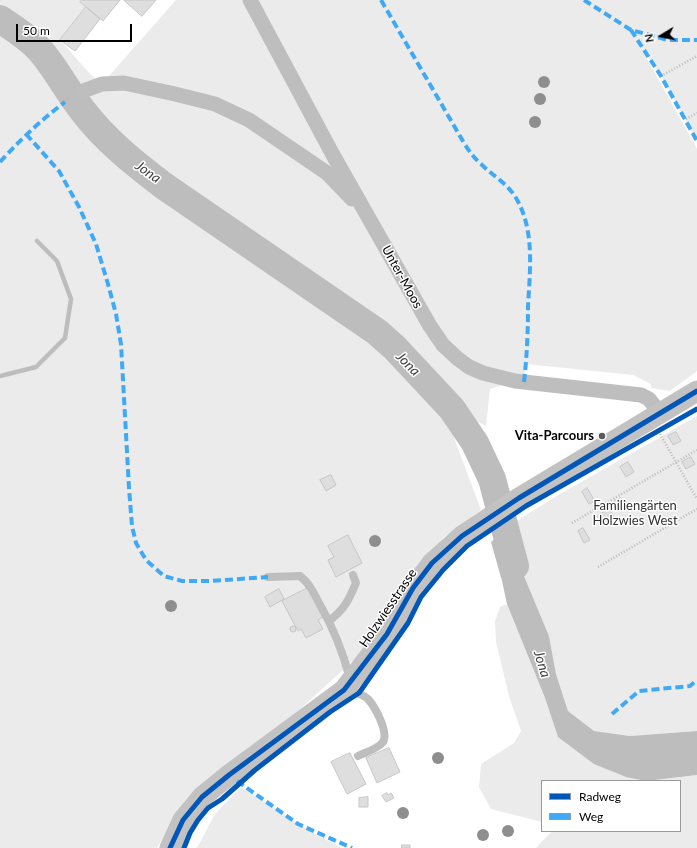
<!DOCTYPE html>
<html>
<head>
<meta charset="utf-8">
<style>
  body { margin:0 }
  #map { position:relative; width:697px; height:848px; overflow:hidden; background:#fff; font-family:Lato,sans-serif }
  canvas { display:block }
  .legend { position:absolute; left:541px; top:780px; width:140px; height:52px; box-sizing:border-box; background:#fff; border:1px solid #999; margin:0; padding:5px 7px; list-style:none; font-size:12px; color:#000 }
  .legend li { display:flex; align-items:center; gap:8px; height:20px }
  .legend b { width:20px; border:1px solid #999 }
  .north { position:absolute; left:641px; top:16px; width:40px; height:40px; -webkit-text-stroke:3px #fff; paint-order:stroke; rotate:260deg; font-size:11px; font-weight:700; line-height:16px; text-align:center; color:#000 }
  .north::after { content:''; display:block; margin:auto; width:14px; height:18px; background:#000; clip-path:polygon(50% 0,100% 100%,50% 72%,0 100%) }
  .scale { position:absolute; left:16px; top:24px; width:116px; height:18px; box-sizing:border-box; border:2px solid #000; border-top:0; padding-left:5px; font-size:12px; line-height:14px; white-space:nowrap; color:#000; -webkit-text-stroke:3px #fff; paint-order:stroke }
</style>
</head>
<body>
<div id="map">
<canvas width="697" height="848"></canvas>
<ul class="legend">
<li><b style="height:5px;background:#0057b8"></b>Radweg</li>
<li><b style="height:5px;background:#3fa9f5"></b>Weg</li>
</ul>
<div class="north">N</div>
<div class="scale">50 m</div>
</div>
<script>
const ctx = document.querySelector('canvas').getContext('2d');
ctx.lineJoin = 'round';
function fillPath(path, color) {
  ctx.fillStyle = color;
  ctx.fill(path, 'evenodd');
}
function stroke(path, color, width, dash) {
  ctx.strokeStyle = color;
  ctx.lineWidth = width;
  ctx.lineCap = dash ? 'butt' : 'round';
  ctx.setLineDash(dash || []);
  ctx.stroke(path);
}
function write(font, color, halo, rows, align = 'center') {
  ctx.font = font + ' Lato,sans-serif';
  ctx.lineWidth = 3;
  ctx.setLineDash([]);
  ctx.textBaseline = 'middle';
  ctx.strokeStyle = halo;
  ctx.fillStyle = color;
  for (const [text, x, y, turn = 0] of rows) {
    ctx.save();
    ctx.translate(x, y);
    ctx.rotate((+turn || 0) * Math.PI / 180);
    ctx.textAlign = isNaN(turn) ? turn : align;
    if (halo) ctx.strokeText(text, 0, 0);
    ctx.fillText(text, 0, 0);
    ctx.restore();
  }
}
const green = new Path2D(`
  M0 0H82L80 2 86 7 60 40 90 74 102 84 176 0H697V141L661 76 635 37 697 149V371L670 391 651 388V384L633 375 526 364 524 382 515 381 490 389 486 426 441 403 481 510 444 537 404 583 375 633 356 658 297 712 186 799 157 848H0Z
  M697 416V731L630 736 594 731 568 711 556 674 549 636 524 576 515 522 555 497Z
  M507 604 545 698 558 737 646 781 697 775V848H536L552 831H680V781H542V822L491 809 479 787 481 764 514 743 521 731 509 696 496 642 495 621 500 607Z
  M241 787 311 832 342 848H197L215 814Z`);
const water = new Path2D(`
  M515 522 524 576 549 636 556 674 568 711 594 731 630 736 697 731V775L646 781 626 777 594 764 558 737 545 698 507 604 502 581 491 542Z`);
const stream = new Path2D(`
  M0 376 36 367 65 338 71 299 57 261 37 241`);
const river = new Path2D(`
  M0 19C13 28 28 37 39 49 56 68 67 91 83 111 106 141 134 163 164 186L377 332 395 348 452 409 475 443 492 479 515 566`);
const building = new Path2D(`
  M82 0H120L103 21 80 2Z
  M124 0H156L142 16Z
  M86 7 100 19 75 51 60 40Z
  M676 432 681 441 673 445 668 436Z
  M691 457 695 464 686 469 682 462Z
  M628 462 634 472 626 477 620 467Z
  M331 475 336 485 326 491 320 480Z
  M587 488 595 501 589 504 582 492Z
  M621 498 626 508 619 511 614 501Z
  M609 509 614 517 602 524 597 516Z
  M583 528 590 540 584 543 578 531Z
  M348 535 362 563 336 577 328 560 334 557 328 546Z
  M308 588 323 617 318 620 323 629 306 638 301 629 298 631 282 601Z
  M279 589 284 599 270 607 265 597Z
  M290 629a3 3 0 1 1 6 0a3 3 0 1 1-6 0Z
  M389 748 400 772 377 783 366 758Z
  M350 753 366 784 347 794 331 762Z
  M387 793 388 795 391 793 394 798 386 802 382 796Z
  M368 797V807H359V798Z
  M402 845H410V848H402Z`);
const path = new Path2D(`
  M661 76 697 56
  M65 102 71 98
  M686 119 697 113
  M660 434 697 499
  M572 523 697 450
  M598 567 697 509`);
const lane = new Path2D(`
  M268 577 300 576C309 583 314 593 319 603 333 627 343 652 350 679
  M329 621C345 609 348 601 356 583L353 575
  M345 690C352 692 362 693 368 699 375 707 389 732 383 742 378 749 366 752 358 756`);
const street = new Path2D(`
  M250 0 333 155 430 326 443 345 457 358 469 367 483 373 515 381 641 395 649 399 660 413
  M83 91 102 84 124 83 175 94 215 104 249 120 327 173 352 199`);
const secondary = new Path2D(`
  M170 848 183 820 202 797 229 775 344 690 387 634 413 588 432 563 462 536 519 498 697 391`);
const quiet = new Path2D(`
  M381 0 464 143C469 151 474 158 481 164 493 176 507 183 516 198 535 230 530 270 528 306 528 331 527 356 524 382
  M584 0 631 30 668 40H697
  M631 30 661 76 697 141
  M26 134 59 171 79 207 96 244 108 284 116 314 121 344 129 488 132 526 136 543 146 560 164 576 182 581H210L268 577
  M0 162C20 140 41 120 65 102
  M612 714 639 691 690 686 697 680
  M237 781 298 824 352 848`);
const cycleway = new Path2D(`
  M170 848 183 820 202 797 229 775 344 690 387 634 413 588 432 563 462 536 519 498 697 391
  M184 848 190 833 198 820 208 808 222 799 255 770 330 712 359 693 408 623 421 597 443 570 467 546 526 506 697 409`);
const trees = [
  [544,82],
  [540,99],
  [535,122],
  [375,541],
  [171,606],
  [438,758],
  [403,813],
  [508,831],
  [483,835]
];
const markers = [
  [602,436,4,"#595959"]
];
const streetNames = [
  ["Unter-Moos",402,277,61],
  ["Holzwiesstrasse",388,608,-56]
];
const poiNames = [
  ["Vita-Parcours",594,436]
];
const parkNames = [
  ["Familiengärten",635,506],
  ["Holzwies West",635,521]
];
const waterNames = [
  ["Jona",148,172,35],
  ["Jona",408,364,45],
  ["Jona",542,664,73]
];
fillPath(green, '#ebebeb');
fillPath(water, '#bdbdbd');
stroke(stream, '#bdbdbd', 4.5);
stroke(river, '#bdbdbd', 28);
fillPath(building, '#dedede');
stroke(building, '#c6c6c6', 1);
stroke(path, '#b9b9b9', 2.5, [1, 2]);
stroke(lane, '#bebebe', 8);
stroke(street, '#bebebe', 15);
stroke(secondary, '#c2c2c2', 21);
stroke(quiet, '#3fa9f5', 4, [8, 4]);
stroke(cycleway, '#0057b8', 5);
ctx.fillStyle = '#8e8e8e';
for (const [x, y] of trees) {
  ctx.beginPath();
  ctx.arc(x, y, 6, 0, 2 * Math.PI);
  ctx.fill();
}
for (const [x, y, r, color] of markers) {
  const dot = new Path2D();
  dot.arc(x, y, r, 0, 2 * Math.PI);
  ctx.fillStyle = color;
  ctx.fill(dot);
  stroke(dot, '#fff', 1.5);
}
write('13px', '#000', '#fff', streetNames);
write('bold 13px', '#000', '#fff', poiNames, 'right');
write('13px', '#313131', '#fff', parkNames);
write('italic 14px', '#424242', '#fff', waterNames);
</script>
</body>
</html>
